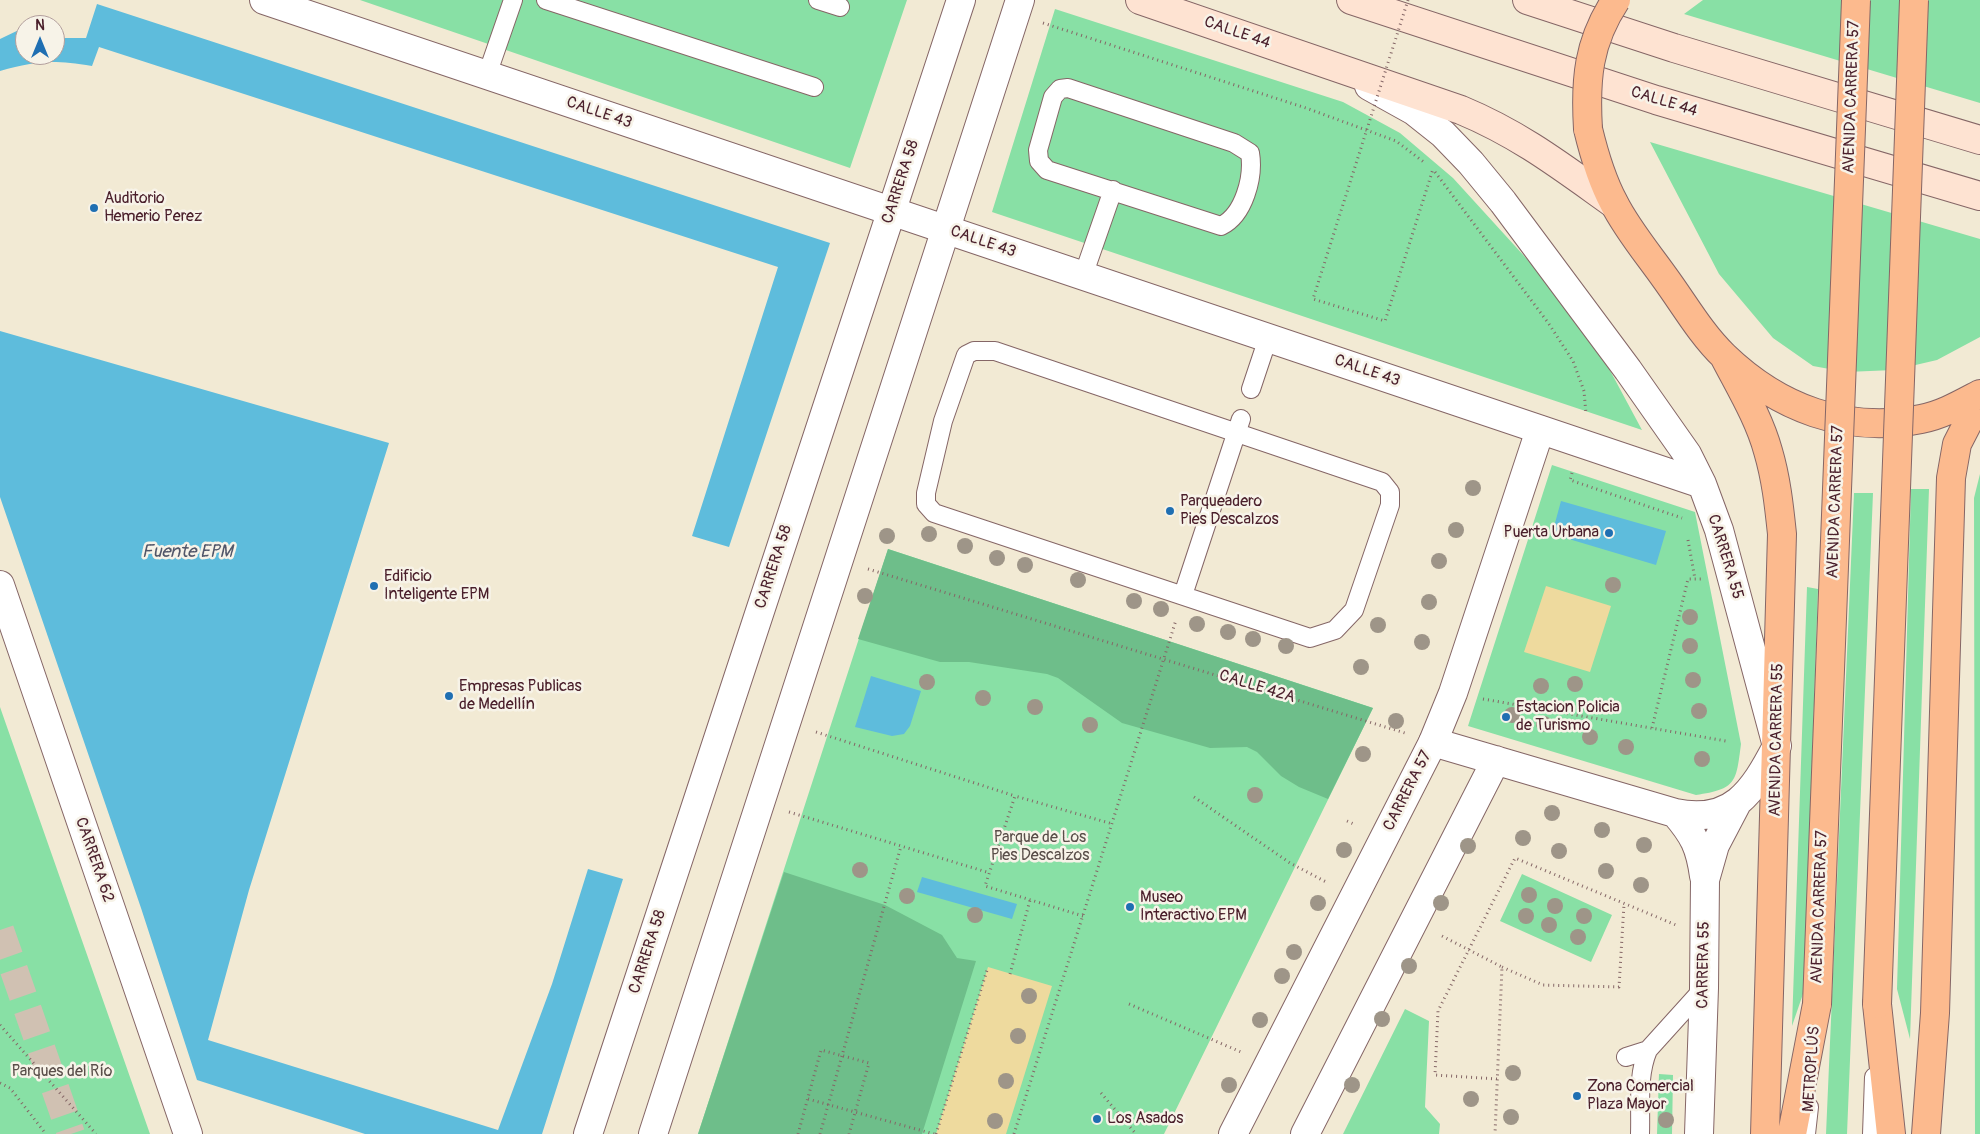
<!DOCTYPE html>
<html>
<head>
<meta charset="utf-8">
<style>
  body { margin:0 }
  #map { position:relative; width:1980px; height:1134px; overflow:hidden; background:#f2ead4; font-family:Pangolin,sans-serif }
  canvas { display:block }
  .north { position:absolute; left:15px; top:15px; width:50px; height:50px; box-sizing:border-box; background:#f7f3e8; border:1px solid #b29e9c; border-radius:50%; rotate:0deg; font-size:14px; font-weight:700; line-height:20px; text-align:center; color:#4a1f2b }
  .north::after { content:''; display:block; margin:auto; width:18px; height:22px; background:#1f6fb2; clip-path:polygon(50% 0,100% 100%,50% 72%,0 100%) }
</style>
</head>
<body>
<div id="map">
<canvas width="1980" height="1134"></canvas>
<div class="north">N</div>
</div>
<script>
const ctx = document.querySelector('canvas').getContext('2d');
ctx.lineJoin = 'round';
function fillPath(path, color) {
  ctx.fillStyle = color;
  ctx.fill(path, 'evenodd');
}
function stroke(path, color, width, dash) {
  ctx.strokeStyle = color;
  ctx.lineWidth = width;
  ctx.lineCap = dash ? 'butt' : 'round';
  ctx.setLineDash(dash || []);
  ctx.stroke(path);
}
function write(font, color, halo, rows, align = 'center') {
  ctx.font = font + ' Pangolin,sans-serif';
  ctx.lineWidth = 5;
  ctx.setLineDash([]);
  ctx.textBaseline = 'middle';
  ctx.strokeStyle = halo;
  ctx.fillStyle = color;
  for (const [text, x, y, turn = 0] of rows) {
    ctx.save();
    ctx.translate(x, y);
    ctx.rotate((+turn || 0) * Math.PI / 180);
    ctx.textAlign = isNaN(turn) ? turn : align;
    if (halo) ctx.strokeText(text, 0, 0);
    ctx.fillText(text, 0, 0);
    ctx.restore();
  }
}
const green = new Path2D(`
  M360 0H907L850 168Z
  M1703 0H1980V103L1684 14Z
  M1055 9 1343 102 1400 133 1453 178 1546 280 1606 363 1642 430 992 212Z
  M1650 142 1980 239V337L1937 360 1894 370 1846 372 1813 366 1773 338 1719 274Z
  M1552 465 1695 512 1741 744C1736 782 1737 789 1696 795L1468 726Z
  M1980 474V1134H1975L1974 498Z
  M1911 489H1929L1910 1039 1897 989Z
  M1854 493H1873L1847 1134H1826Z
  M888 549 1373 708 1164 1134H698Z
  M1807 587 1818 589 1804 991 1792 1026Z
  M0 707 7 727 150 1134H0Z
  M1522 874 1612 915 1591 962 1500 921Z
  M1405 1009 1429 1021 1425 1107 1440 1124 1439 1134H1343Z
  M1659 1074 1673 1075 1672 1134H1657Z`);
const forest = new Path2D(`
  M888 549 1373 708 1328 799 1299 787 1281 776 1257 752 1247 747 1210 748 1122 723 1058 678 1047 674 969 662H940L858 639Z
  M784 872 885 905 942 935 957 958 976 961 922 1134H698Z`);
const sand = new Path2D(`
  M1546 586 1611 606 1590 672 1524 652Z
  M988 967 1052 986 1006 1134H936Z`);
const water = new Path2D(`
  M97 4 830 243 729 547 692 536 778 267 99 47 92 66C54 60 38 60 0 71V39L23 28 25 29V55H55V38H86Z
  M0 331 389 443 249 890 208 1040 498 1130 552 984 588 869 623 879 542 1134H365L197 1080 141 908 0 497Z
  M1561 501 1666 531 1656 565 1552 534Z
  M871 676 921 691 910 726 904 734 892 736 855 727Z
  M922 877 1017 904 1012 919 917 892Z`);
const trunkTunnel = new Path2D(`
  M0 930 71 1134`);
const path = new Path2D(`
  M1043 23 1306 108 1396 141 1425 163
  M1435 172 1549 324 1573 361 1584 391 1586 414
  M1572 473 1570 480 1682 518
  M1688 540 1695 579
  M868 569 1405 733
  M1483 699 1726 741
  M1652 728 1688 579H1702
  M816 732 1015 796
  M1194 797 1290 863 1328 883
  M789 812 990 873
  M1347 821 1356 825
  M1083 916 985 886 1015 796 1113 824
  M1442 936 1502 967 1495 1134
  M1502 967 1543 985 1619 987 1624 904
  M1010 974 1030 900
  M1129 1004 1241 1052
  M0 1025 96 1134
  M1497 1079 1435 1075 1438 1011 1515 858 1676 925
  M0 1083 10 1088 46 1134
  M1101 1093 1136 1134
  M808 1099 934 1134
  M798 1134 821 1050 869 1063 849 1134
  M820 1134 901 846
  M936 1134 988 967
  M1014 1134 1176 620`);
const service = new Path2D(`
  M546 0 814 87
  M818 0 840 7
  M487 75 513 0
  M1068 88 1234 143 1250 153C1254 177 1244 215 1221 226L1047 170 1039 161 1038 150 1053 97 1060 89Z
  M1083 276 1113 190
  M974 351H995L1382 482 1390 492V505L1354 610 1335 630 1310 638 934 513 926 504V493L943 421 966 355Z
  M1251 389 1268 338
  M1183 595 1241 419
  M1626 1057 1648 1050 1704 988
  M1640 1134C1641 1106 1637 1076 1648 1050
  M1806 1134 1809 1107
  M1872 1134 1874 1077`);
const minor = new Path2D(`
  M1433 742 1453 693 1540 430
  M588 1134 961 0
  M653 1134 1020 0`);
const tertiary = new Path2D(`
  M264 0 1702 484
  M0 585 188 1134
  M1675 813C1694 835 1700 847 1704 876
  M1233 1134 1433 742 1675 813C1732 825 1753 792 1777 746L1719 530 1702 484 1687 454 1628 370 1503 202 1471 163 1443 134 1414 111 1369 86
  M1305 1134 1496 760
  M1699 1134 1704 988 1705 880 1715 845 1737 803`);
const secondary = new Path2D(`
  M1140 0 1461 110C1521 135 1562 167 1614 204
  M1351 0 1656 100 1980 196
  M1527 0 1674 48 1980 140`);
const primary = new Path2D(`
  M1588 129C1594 154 1601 179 1614 203 1627 229 1648 254 1665 278 1684 304 1701 334 1724 356 1778 408 1846 434 1921 419 1942 415 1961 404 1980 394
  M1724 356C1740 387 1759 418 1768 451 1776 478 1779 505 1782 534L1765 1134
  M1877 1004 1891 1134
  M1792 1134 1817 1004
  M1926 1134 1935 1013 1951 478 1957 444 1980 399`);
const pathBridge = new Path2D(`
  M1408 0 1313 299 1385 321 1433 169`);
const primaryBridge = new Path2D(`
  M1588 129C1585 80 1588 42 1616 0
  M1817 1004 1856 0
  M1877 1004 1914 0`);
const trees = [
  [1473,488],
  [1456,530],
  [929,534],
  [887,536],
  [965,546],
  [997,558],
  [1439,561],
  [1025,565],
  [1078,580],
  [1613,585],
  [865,596],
  [1134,601],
  [1429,602],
  [1161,609],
  [1690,617],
  [1197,624],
  [1378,625],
  [1228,632],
  [1253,639],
  [1422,642],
  [1286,646],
  [1690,646],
  [1361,667],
  [1693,680],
  [927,682],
  [1575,684],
  [1541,686],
  [983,698],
  [1035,707],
  [1699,711],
  [1512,715],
  [1396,721],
  [1544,724],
  [1090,725],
  [1590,737],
  [1626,747],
  [1363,754],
  [1702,759],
  [1255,795],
  [1552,813],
  [1602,830],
  [1523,838],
  [1644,845],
  [1468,846],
  [1344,850],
  [1559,851],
  [860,870],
  [1606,871],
  [1641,885],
  [1529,895],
  [907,896],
  [1318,903],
  [1441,903],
  [1555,906],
  [975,915],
  [1526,916],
  [1584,916],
  [1549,925],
  [1578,937],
  [1294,952],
  [1409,966],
  [1282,976],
  [1029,996],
  [1382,1019],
  [1260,1020],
  [1018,1036],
  [1513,1073],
  [1006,1081],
  [1229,1085],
  [1352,1085],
  [1471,1099],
  [1511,1117],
  [1666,1120],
  [995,1121]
];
const markers = [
  [94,208,5,"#1f6fb2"],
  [1170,511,5,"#1f6fb2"],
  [1609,533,5,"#1f6fb2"],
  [374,586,5,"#1f6fb2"],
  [449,696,5,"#1f6fb2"],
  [1506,717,5,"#1f6fb2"],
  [1130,907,5,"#1f6fb2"],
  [1577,1096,5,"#1f6fb2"],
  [1097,1119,5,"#1f6fb2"]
];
const streetNames = [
  ["CALLE 44",1237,33,19],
  ["AVENIDA CARRERA 57",1852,97,-88],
  ["CALLE 44",1664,102,17],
  ["CALLE 43",599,113,19],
  ["CARRERA 58",901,182,-72],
  ["CALLE 43",983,242,19],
  ["CALLE 43",1367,371,19],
  ["AVENIDA CARRERA 57",1836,502,-88],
  ["CARRERA 55",1725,557,73],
  ["CARRERA 58",774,567,-72],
  ["CALLE 42A",1257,687,17],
  ["AVENIDA CARRERA 55",1777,740,-89],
  ["CARRERA 57",1408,791,-63],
  ["CARRERA 62",94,860,71],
  ["AVENIDA CARRERA 57",1820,907,-88],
  ["CARRERA 58",648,952,-72],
  ["CARRERA 55",1704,965,-89],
  ["METROPLÚS",1812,1069,-86]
];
const poiNames = [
  ["Auditorio",104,199],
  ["Hemerio Perez",104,217],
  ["Parqueadero",1180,502],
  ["Pies Descalzos",1180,520],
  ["Puerta Urbana",1599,533,"right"],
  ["Edificio",384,577],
  ["Inteligente EPM",384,595],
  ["Empresas Publicas",459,687],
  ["de Medellín",459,705],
  ["Estacion Policia",1516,708],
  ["de Turismo",1516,726],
  ["Museo",1140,898],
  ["Interactivo EPM",1140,916],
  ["Zona Comercial",1587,1087],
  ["Plaza Mayor",1587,1105],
  ["Los Asados",1107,1119]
];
const parkNames = [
  ["Parque de Los",1040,838],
  ["Pies Descalzos",1040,856],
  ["Parques del Río",62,1072]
];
const waterNames = [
  ["Fuente EPM",187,552]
];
fillPath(green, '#88e0a5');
fillPath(forest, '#6ebe8a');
fillPath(sand, '#eeda9e');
fillPath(water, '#5ebcdc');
stroke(trunkTunnel, '#d0c1b2', 28, [28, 14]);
stroke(service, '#856666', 20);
stroke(minor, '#856666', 30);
stroke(tertiary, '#856666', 30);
stroke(secondary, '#856666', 30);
stroke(primary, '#856666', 30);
stroke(path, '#856666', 3, [1, 4]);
stroke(service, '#fff', 18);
stroke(minor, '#fff', 28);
stroke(tertiary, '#fff', 28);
stroke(secondary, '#fee3d2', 28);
stroke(primary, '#fcba8e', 28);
stroke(primaryBridge, '#856666', 30, []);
stroke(pathBridge, '#856666', 3, [1, 4]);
stroke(primaryBridge, '#fcba8e', 28);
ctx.fillStyle = '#9e9588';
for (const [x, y] of trees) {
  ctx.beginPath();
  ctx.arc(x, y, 8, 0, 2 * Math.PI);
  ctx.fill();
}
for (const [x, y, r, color] of markers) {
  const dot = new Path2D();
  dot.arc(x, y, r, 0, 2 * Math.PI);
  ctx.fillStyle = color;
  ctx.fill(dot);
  stroke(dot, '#f7f3e8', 2);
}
write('16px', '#4a1f2b', '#f7f3e8', streetNames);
write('16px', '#4a1f2b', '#f7f3e8', poiNames, 'left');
write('16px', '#5a4f4a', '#f7f3e8', parkNames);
write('italic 18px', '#515669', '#f7f3e8', waterNames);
</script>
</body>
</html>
